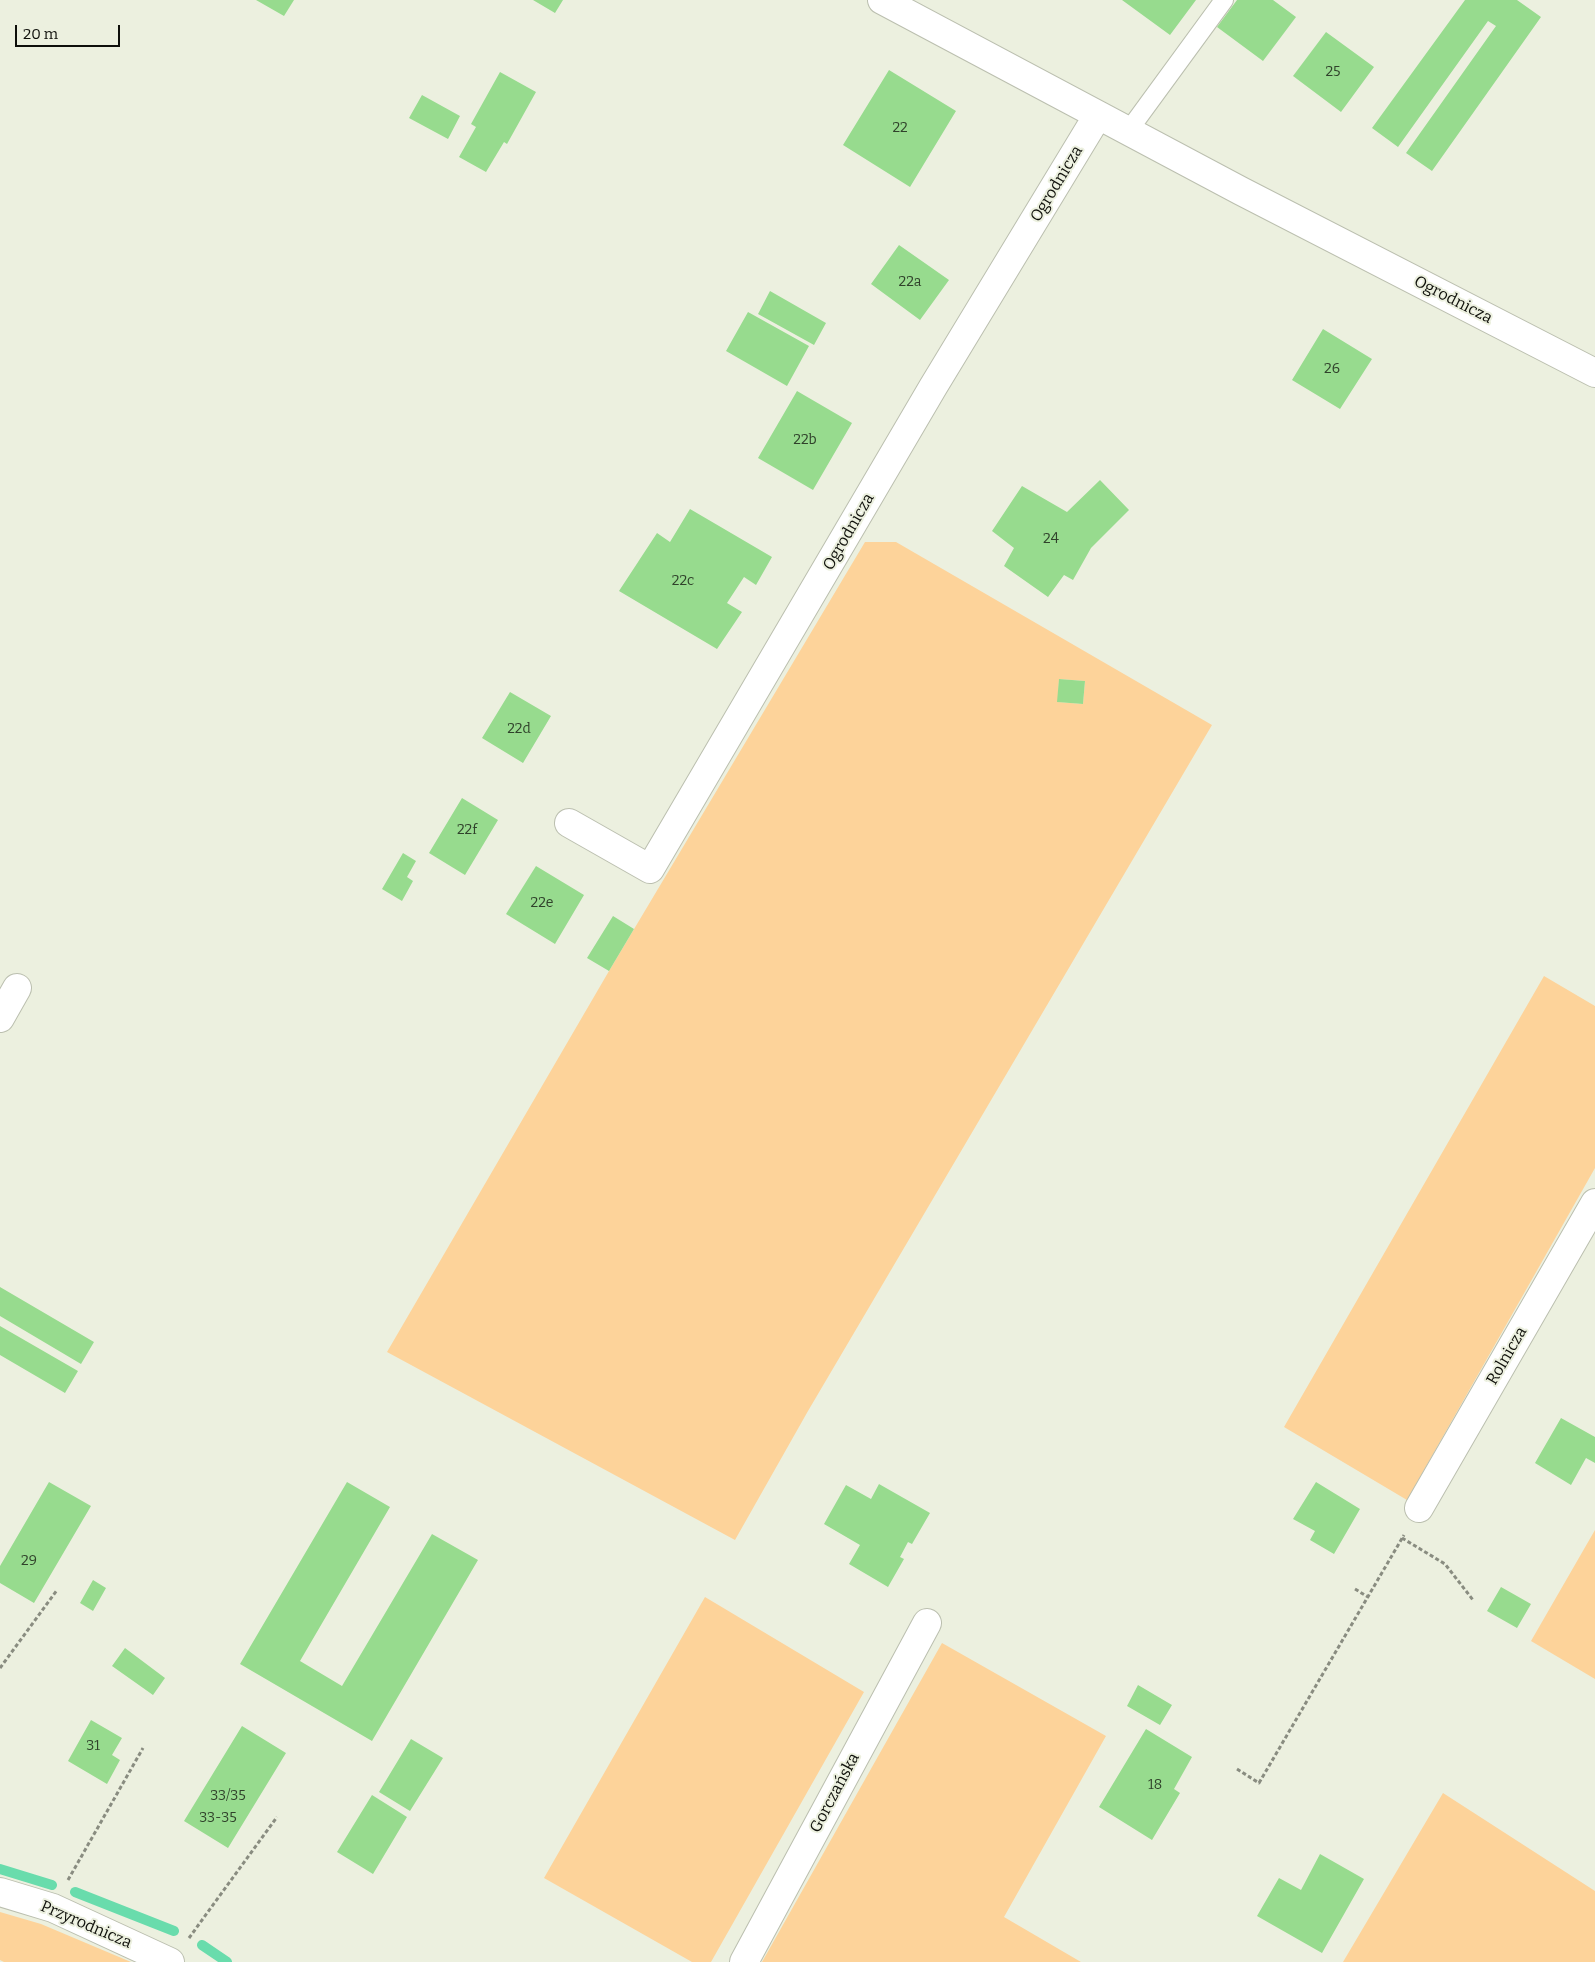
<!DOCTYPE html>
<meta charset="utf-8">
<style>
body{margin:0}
#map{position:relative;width:1595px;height:1962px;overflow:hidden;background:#ecf0df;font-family:Bitter,serif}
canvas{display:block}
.scale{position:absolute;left:15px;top:25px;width:105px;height:22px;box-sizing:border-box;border:2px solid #0e0f0a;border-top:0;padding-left:6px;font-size:15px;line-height:18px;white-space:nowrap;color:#0e0f0a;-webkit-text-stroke:4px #ecf0df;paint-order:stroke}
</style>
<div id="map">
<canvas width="1595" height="1962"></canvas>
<div class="scale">20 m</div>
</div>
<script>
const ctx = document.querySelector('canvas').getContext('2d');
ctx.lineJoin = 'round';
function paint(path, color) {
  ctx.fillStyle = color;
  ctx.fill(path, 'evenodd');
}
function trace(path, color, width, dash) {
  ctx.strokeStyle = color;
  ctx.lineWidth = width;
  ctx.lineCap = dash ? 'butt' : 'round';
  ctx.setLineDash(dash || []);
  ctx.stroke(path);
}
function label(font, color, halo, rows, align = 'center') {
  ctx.font = font + ' Bitter,serif';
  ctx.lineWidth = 4;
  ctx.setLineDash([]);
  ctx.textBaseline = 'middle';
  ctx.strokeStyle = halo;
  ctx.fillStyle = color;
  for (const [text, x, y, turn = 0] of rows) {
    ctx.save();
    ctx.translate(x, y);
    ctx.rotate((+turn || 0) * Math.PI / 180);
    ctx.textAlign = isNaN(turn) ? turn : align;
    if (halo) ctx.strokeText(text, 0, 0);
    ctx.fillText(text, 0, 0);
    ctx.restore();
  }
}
paint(new Path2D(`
 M865,542H896L1212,725L808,1411L735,1540L387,1352L609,971ZM1059,679L1085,681L1083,704L1058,702Z
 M1544,976L1595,1006V1168L1407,1500L1284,1427Z
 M1595,1530V1679L1531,1641Z
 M705,1597L864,1692L711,1962H692L544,1878Z
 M942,1643L1106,1736L1004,1917L1081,1962H762Z
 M1443,1793L1595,1891V1962H1343Z
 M0,1912L41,1924L131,1962H4L0,1960Z`), '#fdd39a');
trace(new Path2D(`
 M0,1869L52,1885
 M75,1892L174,1931
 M202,1945L227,1962`), '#69dcac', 10);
paint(new Path2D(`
 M256,0H294L284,16Z
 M533,0H563L555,13Z
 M1122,0H1196L1170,35Z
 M1237,0H1273L1296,17L1263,61L1217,27Z
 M1465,0H1517L1541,17L1432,171L1406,153L1496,26L1488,21L1398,147L1372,128Z
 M1326,32L1374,67L1341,112L1293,76Z
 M889,70L956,111L910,187L843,145Z
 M500,72L536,92L507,144L504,142L486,172L459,157L476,127L471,124Z
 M422,95L460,116L448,139L409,118Z
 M899,245L949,280L920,320L871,284Z
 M770,291L826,323L814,345L758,314Z
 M748,312L809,346L787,386L726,351Z
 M1323,329L1372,359L1340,409L1292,380Z
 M797,391L852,423L813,490L758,458Z
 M1100,480L1129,510L1091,548L1073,580L1064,575L1048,597L1004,566L1014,548L992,531L1022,486L1067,512Z
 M690,509L772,557L756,585L744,577L727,603L742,612L717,649L619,591L657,533L670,542Z
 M1059,679L1085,681L1083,704L1057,702Z
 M510,692L551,716L523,763L482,738Z
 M462,798L498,820L465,875L429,853Z
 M403,853L416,861L407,877L413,881L402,901L382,889Z
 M536,866L584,895L555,944L506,914Z
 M613,916L634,929L609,971L587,958Z
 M0,1287L94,1342L81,1364L0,1316Z
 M0,1326L78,1371L65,1393L0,1355Z
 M1561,1418L1595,1437V1463L1586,1458L1571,1485L1535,1463Z
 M49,1482L91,1506L34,1603L0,1583V1566Z
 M347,1482L390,1507L300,1661L342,1686L432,1534L478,1560L372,1741L240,1664Z
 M1316,1482L1360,1509L1334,1554L1310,1540L1315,1531L1293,1519Z
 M879,1484L930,1513L912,1544L908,1542L900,1557L904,1559L888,1587L849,1564L860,1545L824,1524L846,1485L871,1499Z
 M93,1580L106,1588L93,1611L80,1603Z
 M1501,1587L1531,1604L1517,1628L1487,1611Z
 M125,1648L165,1678L153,1695L112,1666Z
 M1138,1685L1172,1705L1160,1725L1127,1706Z
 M91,1720L122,1738L112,1755L120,1760L107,1784L68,1761Z
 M242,1726L286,1753L228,1848L184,1821Z
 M1146,1729L1192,1757L1174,1789L1180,1793L1152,1840L1099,1807Z
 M411,1739L443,1758L410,1811L379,1792Z
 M372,1795L407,1817L373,1874L337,1852Z
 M1320,1854L1364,1879L1322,1953L1257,1916L1279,1878L1301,1890Z`), '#97db8e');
const service = new Path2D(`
 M1129,130L1224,0`);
const minor = new Path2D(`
 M882,0L1241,191L1595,373
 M569,823L650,869L933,387L1098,115
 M0,1018L17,988
 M1419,1508L1595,1203
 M0,1892L53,1908L170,1962
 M744,1962L927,1623`);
trace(service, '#bbbfaf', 20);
trace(minor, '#bbbfaf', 30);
trace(new Path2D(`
 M1402,1538L1445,1564L1473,1600
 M1355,1589L1368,1597
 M0,1668L57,1590
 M1237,1769L1259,1783L1404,1535
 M68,1880L143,1748
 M189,1938L277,1817`), '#898c80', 3, [4, 2.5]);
trace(service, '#fff', 18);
trace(minor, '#fff', 28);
label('14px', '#30422b', null, [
 ["25",1333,72],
 ["22",900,128],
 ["22a",910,282],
 ["26",1332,369],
 ["22b",805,440],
 ["24",1051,539],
 ["22c",683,581],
 ["22d",519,729],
 ["22f",467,830],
 ["22e",542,903],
 ["29",29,1561],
 ["31",93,1746],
 ["18",1155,1785],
 ["33/35",228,1796],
 ["33-35",218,1818]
]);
label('16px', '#0e0f0a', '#ecf0df', [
 ["Ogrodnicza",1057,184,-59],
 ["Ogrodnicza",1453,300,27],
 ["Ogrodnicza",849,532,-60],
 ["Rolnicza",1507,1356,-60],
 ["Gorczańska",835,1793,-62],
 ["Przyrodnicza",86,1925,23]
]);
</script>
